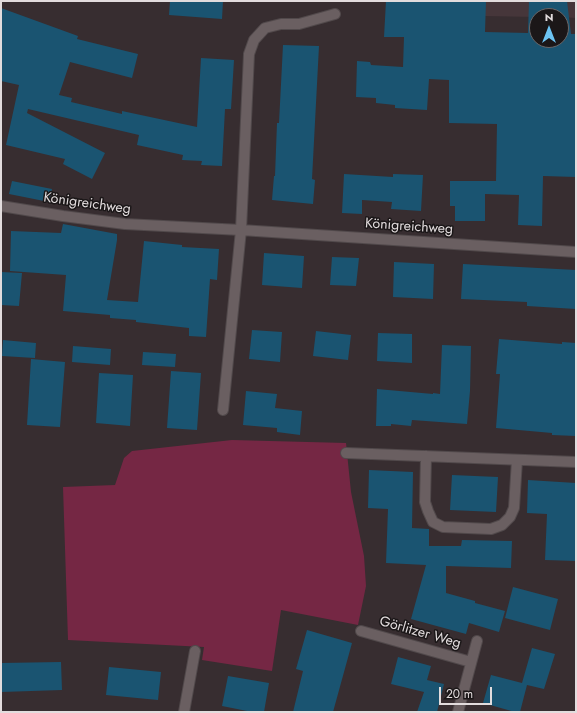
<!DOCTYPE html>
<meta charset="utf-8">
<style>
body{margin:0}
#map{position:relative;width:577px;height:713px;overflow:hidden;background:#372d30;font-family:Jost,sans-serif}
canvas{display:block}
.frame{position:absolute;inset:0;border:2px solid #e2dcdd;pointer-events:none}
.north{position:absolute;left:529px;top:8px;width:40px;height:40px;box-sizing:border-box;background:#1b1718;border:1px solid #6b6667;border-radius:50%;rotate:0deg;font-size:11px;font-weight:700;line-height:16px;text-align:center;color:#e2dcdd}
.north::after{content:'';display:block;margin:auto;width:14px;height:18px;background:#6cc3f2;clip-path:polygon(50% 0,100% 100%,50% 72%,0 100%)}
.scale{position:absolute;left:439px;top:687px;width:53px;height:18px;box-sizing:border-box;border:2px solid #e2dcdd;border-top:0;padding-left:5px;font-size:12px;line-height:14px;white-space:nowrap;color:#e2dcdd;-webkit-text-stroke:3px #1b1718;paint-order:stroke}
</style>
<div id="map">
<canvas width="577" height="713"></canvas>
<div class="frame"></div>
<div class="north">N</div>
<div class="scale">20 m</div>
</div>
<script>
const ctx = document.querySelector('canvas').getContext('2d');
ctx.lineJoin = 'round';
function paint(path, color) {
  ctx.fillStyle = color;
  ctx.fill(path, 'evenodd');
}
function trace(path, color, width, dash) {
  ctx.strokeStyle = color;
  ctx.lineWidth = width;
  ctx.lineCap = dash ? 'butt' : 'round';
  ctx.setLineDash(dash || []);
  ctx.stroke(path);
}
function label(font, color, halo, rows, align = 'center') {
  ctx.font = font + ' Jost,sans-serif';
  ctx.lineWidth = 3;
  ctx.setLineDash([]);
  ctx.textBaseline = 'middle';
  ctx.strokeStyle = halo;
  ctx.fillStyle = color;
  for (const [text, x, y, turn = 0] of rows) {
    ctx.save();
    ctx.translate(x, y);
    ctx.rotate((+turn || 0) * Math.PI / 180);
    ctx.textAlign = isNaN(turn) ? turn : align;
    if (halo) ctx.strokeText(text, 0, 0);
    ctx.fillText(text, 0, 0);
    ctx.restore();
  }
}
paint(new Path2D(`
 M431,1H576V18L561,17V16H537V17L431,15Z`), '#46363a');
paint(new Path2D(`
 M232,440L346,443L351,492L364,556L366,586L358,625L281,610L272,671L202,660L204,647L68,640L63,487L115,485L124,458L132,451Z`), '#752744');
paint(new Path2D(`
 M170,1H223L222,19L169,15Z
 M386,1H486L485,32L528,33L529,1H567L571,34H576V177L543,176L542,226L518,225L519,195L485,194V221H455V206H450V181H496L497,124L449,123V80L429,79L427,110L395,108V105L376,103V98L356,97L357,61L370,62L371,65L403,67L404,37H384ZM537,16H561V40H537Z
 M1,8L78,36L77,39L138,54L132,78L70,62L59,95L72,98L71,102L122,114V111L197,127L201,58L234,60L231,109H225L222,166L201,165L202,161L182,160L183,155L137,145L139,135L28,109L27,113L105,153L92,179L63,164L65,159L6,145L19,85L1,81Z
 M283,45L319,46L312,179L315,180L313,204L272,200L274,176H275L277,123H279Z
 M344,174L393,177V174L423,175L421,211L391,209L392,202L362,200V214L342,213Z
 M12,181L52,189L49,202L9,194Z
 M63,224L117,234V240L107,300L138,302L144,241L182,245V247L219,249L217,280L210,279L206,337L189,336V328L136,322V320L110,318V315L63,311L66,275L10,271L11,231L61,233Z
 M264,253L304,256L302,288L262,285Z
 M332,257L359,258L356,286L330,285Z
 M394,262L434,264L433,299L393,297Z
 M463,264L576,270V309L527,306V302L461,299Z
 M1,272L22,273L19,306L1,305Z
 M252,330L282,332L280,362L249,359Z
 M316,331L351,335L348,360L313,356Z
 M378,333L412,334V363L377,361Z
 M499,339L562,344V342L576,343V436L552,435V433L496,428L500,374H496Z
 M3,340L36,343L35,358L2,356Z
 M442,345L471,346L470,391L467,424L412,420L411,426L391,424V426H376L377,389L433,394V393L440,394Z
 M73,346L111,349L110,365L72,362Z
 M143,352L176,354L175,367L142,365Z
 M31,359L65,362L60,427L27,425Z
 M171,371L201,373L197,430L167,428Z
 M99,373L133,375L130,426L96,423Z
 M246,391L277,394L275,408L302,411L300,435L277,432V428L243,425Z
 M369,470L413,472L412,528L429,529V546H461L462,540L512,541L511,568L446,566V593L475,601V603L505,611L499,632L469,623L466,634L411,619L426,565L386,563L388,509L368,508Z
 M452,475L498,477L496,512L450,510Z
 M528,480L576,483V561L545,560L547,514L527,513Z
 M513,587L558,599L550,630L505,618Z
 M307,630L352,643L333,712H293L303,671L296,669Z
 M532,648L555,654L544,689L527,685L520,712H515L483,703L491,675L522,683Z
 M398,657L431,666L427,680L444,684L437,712H417L424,692L391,684Z
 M61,662L62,690L1,692V663Z
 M109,667L161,672L158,700L106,695Z
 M228,676L269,683L264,712H252L222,706Z`), '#1a5471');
const street = new Path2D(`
 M1,206L63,216L125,224L241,230L576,252
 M223,410L241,230L249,54L254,40L265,28L281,24H299L335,14
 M346,453L576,462
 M426,456L425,502L428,511L433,522L443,527L491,529L502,525L510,517L514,508L517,460
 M361,631L471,662
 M184,712L195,651
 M458,712L477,641`);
trace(street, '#51494b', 12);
trace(street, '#6a5f61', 10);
label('14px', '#e2dcdd', '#1b1718', [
 ["Königreichweg",87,204,8],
 ["Königreichweg",409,227,4],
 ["Görlitzer Weg",420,633,16]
]);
</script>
